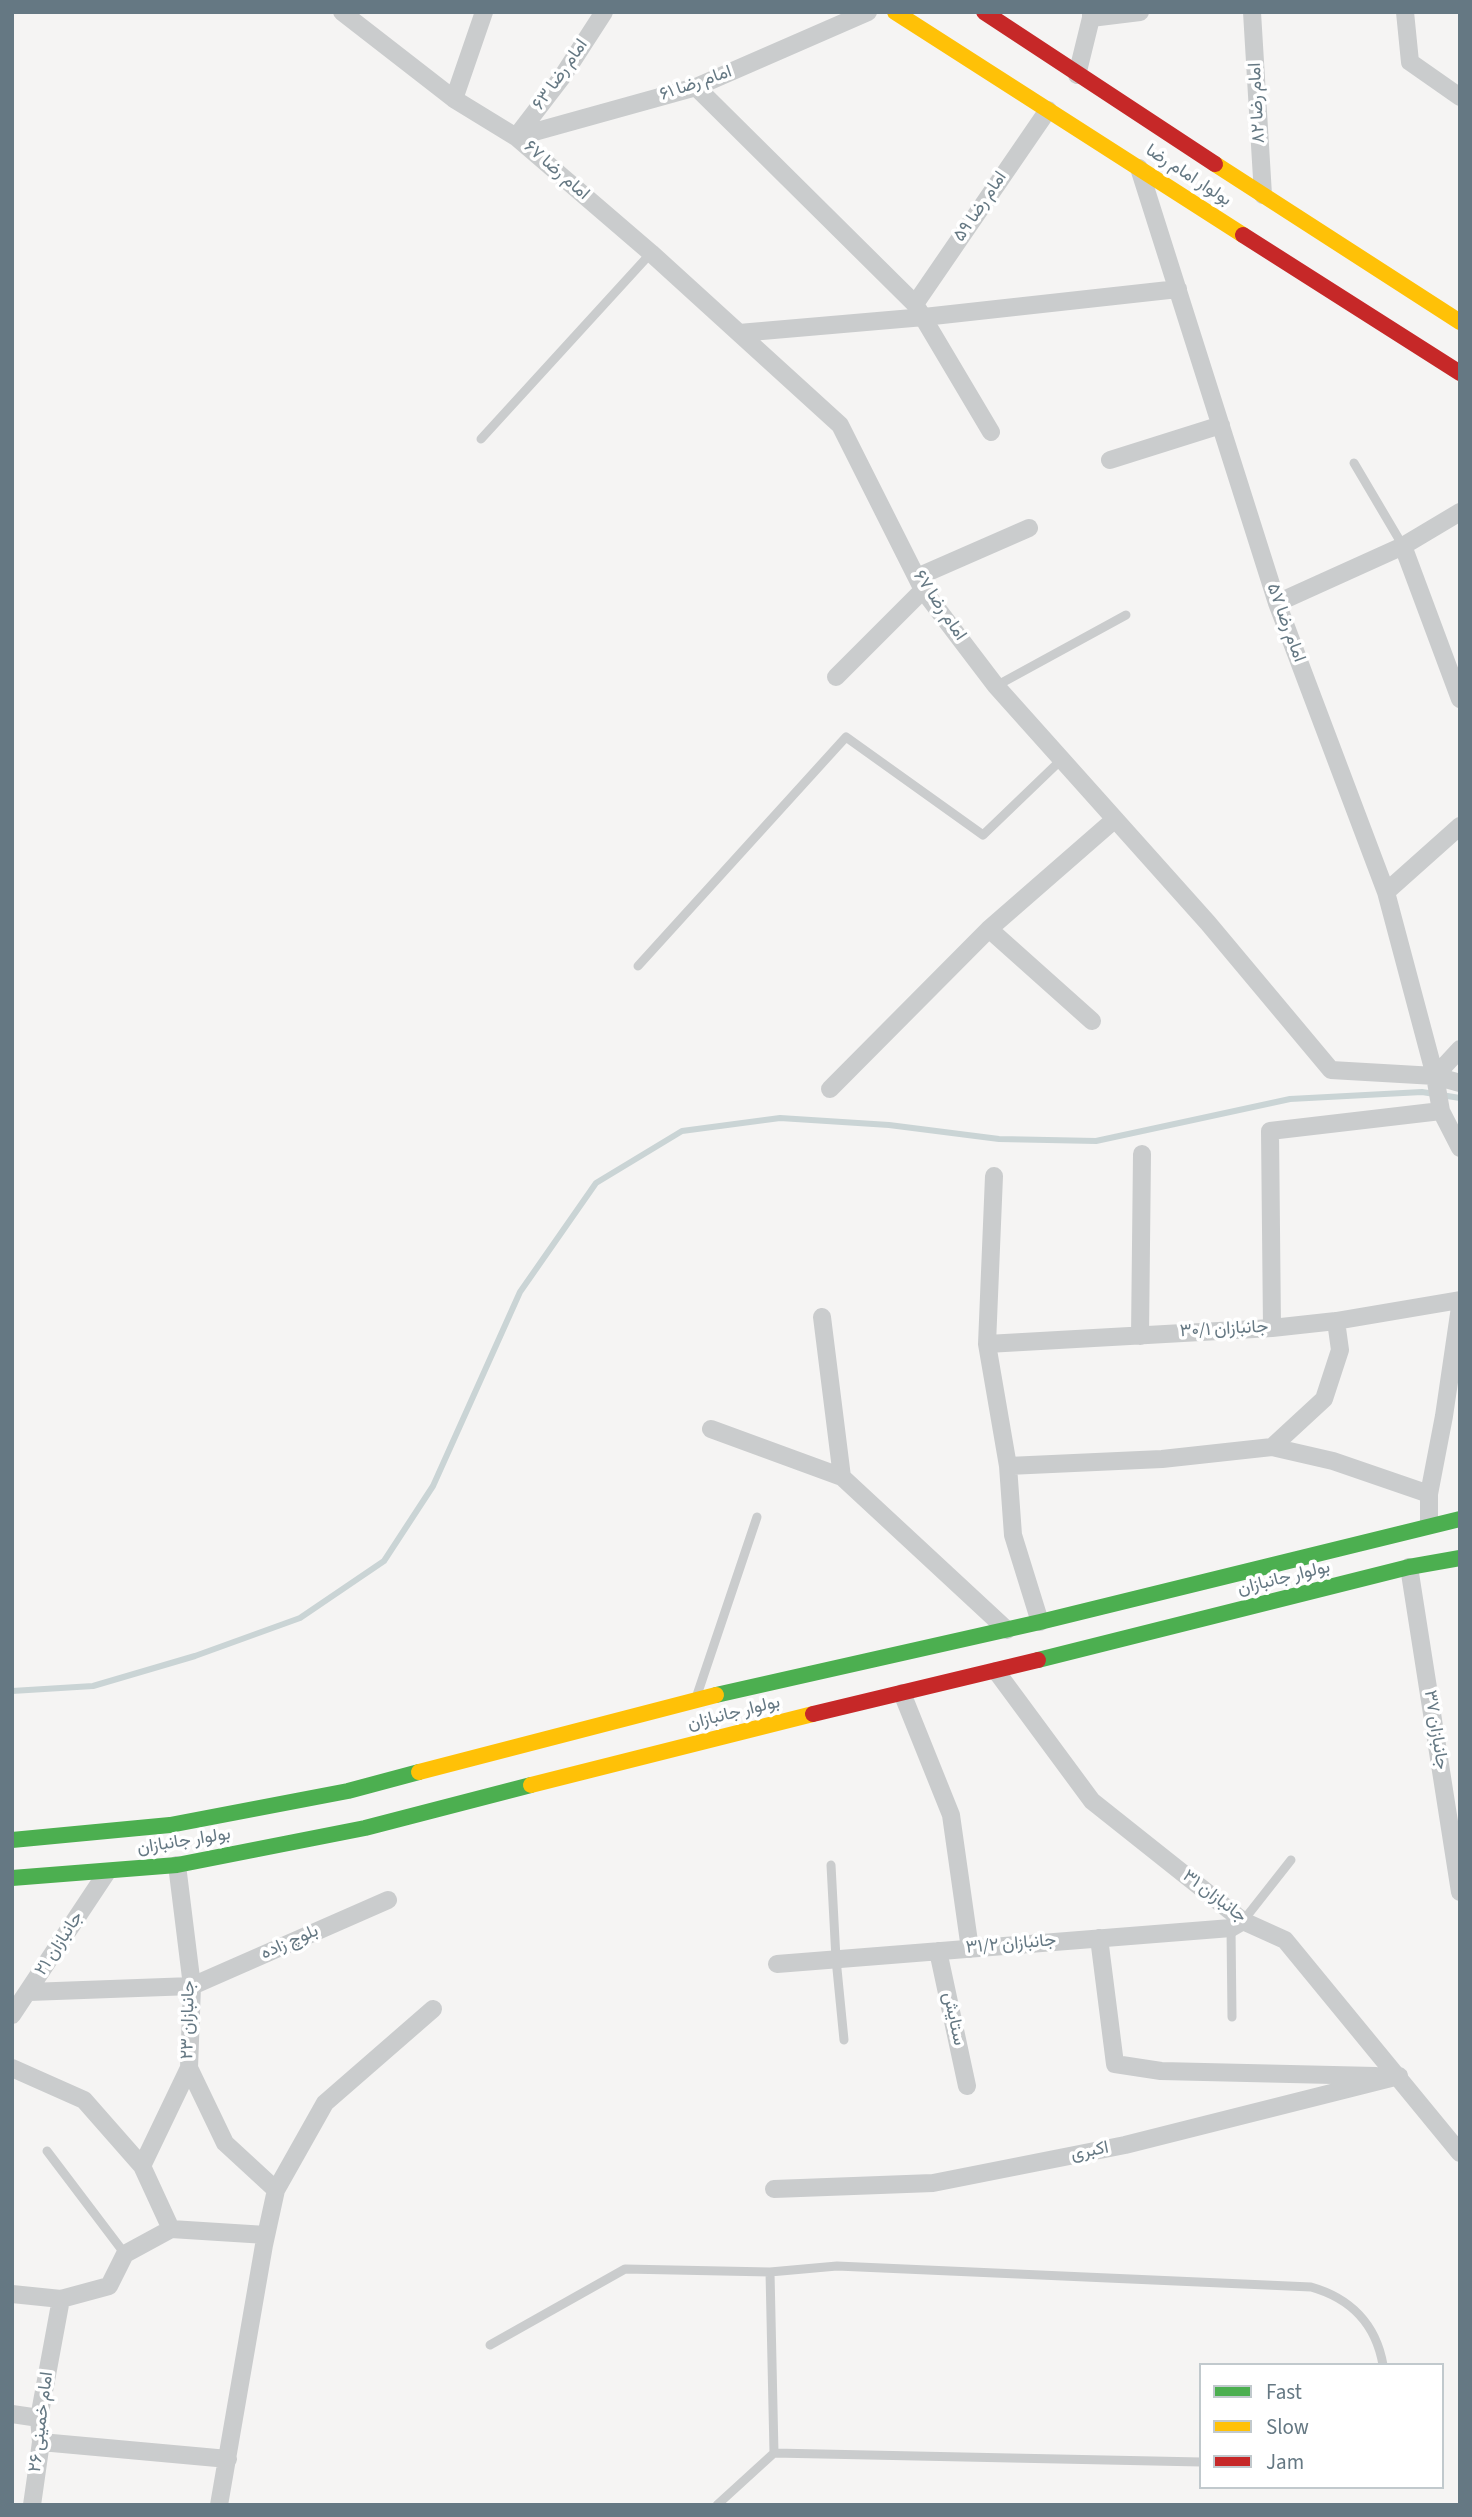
<!DOCTYPE html>
<meta charset="utf-8">
<style>
body{margin:0}
#map{position:relative;width:1472px;height:2517px;overflow:hidden;background:#f5f4f3;font-family:"Source Sans 3",sans-serif}
canvas{display:block}
.frame{position:absolute;inset:0;border:14px solid #657883;pointer-events:none}
.legend{position:absolute;left:1199px;top:2363px;width:245px;height:126px;box-sizing:border-box;background:#fff;border:2px solid #c1c9cd;margin:0;padding:9px 12px;list-style:none;font-size:21px;color:#657883}
.legend li{display:flex;align-items:center;gap:14px;height:35px}
.legend b{width:35px;border:2px solid #c1c9cd}
</style>
<div id="map">
<canvas width="1472" height="2517"></canvas>
<div class="frame"></div>
<ul class="legend">
<li><b style="height:9px;background:#4caf50"></b>Fast</li>
<li><b style="height:9px;background:#ffc107"></b>Slow</li>
<li><b style="height:9px;background:#c62828"></b>Jam</li>
</ul>
</div>
<script>
const ctx = document.querySelector('canvas').getContext('2d');
ctx.lineJoin = 'round';
function trace(path, color, width, dash) {
  ctx.strokeStyle = color;
  ctx.lineWidth = width;
  ctx.lineCap = dash ? 'butt' : 'round';
  ctx.setLineDash(dash || []);
  ctx.stroke(path);
}
function label(font, color, halo, rows, align = 'center') {
  ctx.font = font + ' "Source Sans 3",Vazirmatn,sans-serif';
  ctx.lineWidth = 7;
  ctx.setLineDash([]);
  ctx.textBaseline = 'middle';
  ctx.strokeStyle = halo;
  ctx.fillStyle = color;
  for (const [text, x, y, turn = 0] of rows) {
    ctx.save();
    ctx.translate(x, y);
    ctx.rotate((+turn || 0) * Math.PI / 180);
    ctx.textAlign = isNaN(turn) ? turn : align;
    if (halo) ctx.strokeText(text, 0, 0);
    ctx.fillText(text, 0, 0);
    ctx.restore();
  }
}
trace(new Path2D(`
 M12,1691L93,1686L195,1656L300,1618L384,1561L433,1486L520,1292L596,1183L682,1131L780,1118L889,1125L999,1139L1096,1141L1290,1099L1422,1092L1460,1098`), '#cad4d5', 6);
trace(new Path2D(`
 M481,439L651,253
 M1354,463L1403,546
 M996,686L1126,615
 M638,966L846,737L983,835L1061,760
 M697,1695L757,1517
 M831,1865L836,1959L844,2040
 M1243,1921L1291,1860
 M1231,1928L1232,2017
 M47,2151L125,2254
 M490,2345L625,2269L770,2272L837,2266L1311,2287C1350,2298 1376,2324 1383,2365
 M774,2453L1201,2462
 M717,2505L774,2453L770,2272`), '#cacccd', 9);
trace(new Path2D(`
 M342,12L454,99L516,137L651,253L840,425L923,590L996,686L1208,923L1331,1070L1435,1076L1460,1083
 M1252,12L1263,195
 M1405,12L1410,62L1460,97
 M1091,18L1140,12
 M1077,75L1091,18V12
 M696,87L915,304L991,432
 M454,99L484,12
 M516,137L696,87L868,12
 M516,137L562,77L604,12
 M1139,168L1277,603L1386,892L1435,1076L1441,1111L1460,1148
 M915,304L1048,110
 M739,333L924,317L1178,289
 M1110,460L1221,425
 M1403,546L1460,699
 M917,577L1029,528
 M1277,603L1403,546L1460,512
 M836,677L923,590
 M1386,892L1460,826
 M989,929L1092,1021
 M1435,1076L1460,1049
 M830,1089L989,929L1114,820
 M994,1176L987,1344L1008,1466L1013,1535L1040,1622
 M822,1317L842,1477
 M1272,1328L1270,1131L1441,1111
 M1140,1336L1142,1154
 M987,1344L1272,1328L1336,1321L1460,1300
 M711,1429L842,1477L1007,1630
 M1272,1447L1324,1399L1340,1350L1336,1321
 M1008,1466L1162,1459L1272,1447L1333,1461L1429,1494
 M1429,1525V1494L1444,1416L1460,1307
 M1409,1567L1460,1892
 M996,1671L1092,1801L1243,1921L1285,1940L1460,2153
 M902,1693L951,1815L970,1949
 M1099,1938L1115,2064L1161,2071L1376,2076
 M938,1951L967,2086
 M777,1964L1231,1928L1243,1921
 M29,1992L192,1986L388,1900
 M12,2015L107,1872
 M12,2068L84,2100L142,2166L171,2229
 M189,2068L225,2143L276,2190
 M142,2166L189,2068L192,1986L177,1865
 M774,2189L933,2183L1125,2145L1399,2076
 M171,2229L266,2235
 M12,2294L61,2299L109,2286L125,2254L171,2229
 M12,2414L39,2418
 M41,2442L228,2459
 M32,2505L41,2442L39,2418L61,2299
 M219,2505L264,2245L276,2190L325,2103L433,2009`), '#cacccd', 18);
trace(new Path2D(`
 M1038,1660L1409,1567L1460,1558
 M716,1695L1040,1622L1460,1519
 M12,1840L170,1825L348,1791L419,1772
 M12,1878L177,1865L365,1828L531,1785`), '#4caf50', 16);
trace(new Path2D(`
 M895,12L1243,235
 M1215,164L1460,322
 M419,1772L716,1695
 M531,1785L813,1714`), '#ffc107', 16);
trace(new Path2D(`
 M984,12L1215,164
 M1243,235L1460,373
 M813,1714L1038,1660`), '#c62828', 16);
label('18px', '#657883', '#fff', [
 ["امام رضا ۶۳",561,75,-55],
 ["امام رضا ۶۱",696,84,-19],
 ["امام رضا ۸۲",1258,103,-93],
 ["امام رضا ۶۷",556,171,41],
 ["بولوار امام رضا",1188,176,33],
 ["امام رضا ۵۹",981,207,-56],
 ["امام رضا ۶۷",939,606,56],
 ["امام رضا ۵۷",1285,623,70],
 ["جانبازان ۳۰/۱",1224,1330,-3],
 ["بولوار جانبازان",1284,1579,-14],
 ["بولوار جانبازان",734,1714,-14],
 ["جانبازان ۳۷",1435,1730,81],
 ["بولوار جانبازان",184,1842,-9],
 ["جانبازان ۳۱",1214,1897,37],
 ["بلوچ زاده",290,1943,-24],
 ["جانبازان ۲۱",60,1944,-57],
 ["جانبازان ۳۱/۲",1011,1945,-5],
 ["ستایش",953,2019,78],
 ["جانبازان ۲۳",189,2020,-89],
 ["اکبری",1090,2152,-11],
 ["امام خمینی ۲۶",42,2422,-83]
]);
</script>
